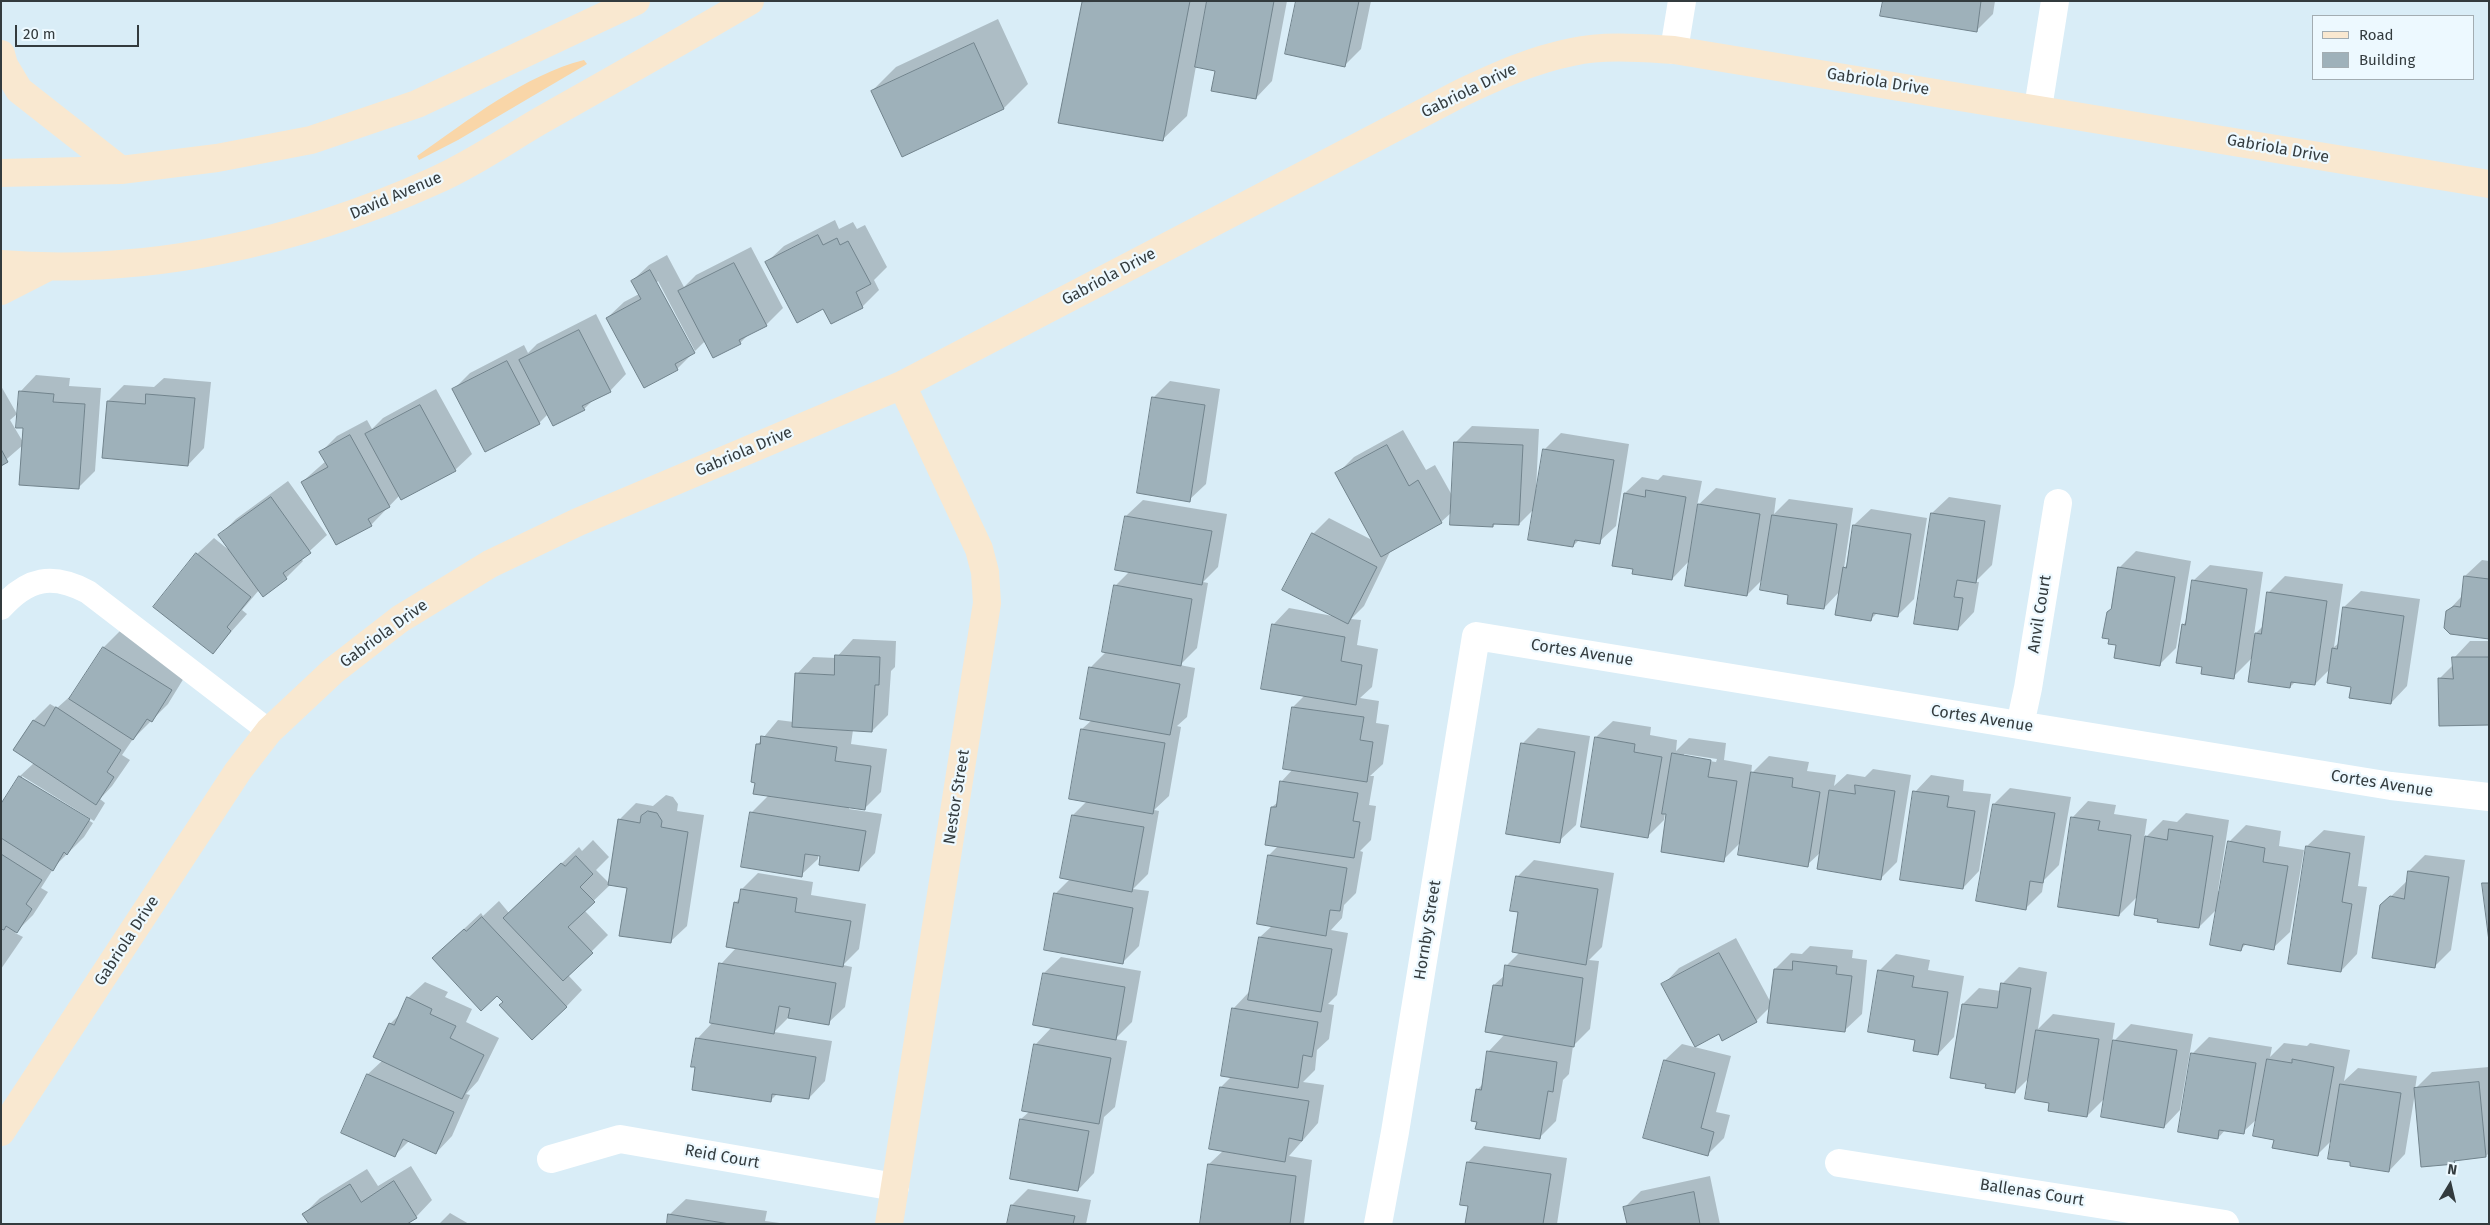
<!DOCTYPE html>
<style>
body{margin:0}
#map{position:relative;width:2490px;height:1225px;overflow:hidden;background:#d9edf7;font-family:"Fira Sans",sans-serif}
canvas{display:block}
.frame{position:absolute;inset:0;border:2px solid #333b3e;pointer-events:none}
.legend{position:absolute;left:2312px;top:15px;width:162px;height:65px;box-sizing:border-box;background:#edf9ff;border:1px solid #a3adb2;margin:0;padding:6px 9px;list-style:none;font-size:15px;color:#333b3e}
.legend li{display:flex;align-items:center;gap:10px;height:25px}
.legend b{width:25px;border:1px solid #a3adb2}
.north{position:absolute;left:2425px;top:1160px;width:50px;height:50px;-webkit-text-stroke:4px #edf9ff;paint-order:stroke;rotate:9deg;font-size:14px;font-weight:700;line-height:20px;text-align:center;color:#333b3e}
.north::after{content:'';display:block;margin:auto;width:18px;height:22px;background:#333b3e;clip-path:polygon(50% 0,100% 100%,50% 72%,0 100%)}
.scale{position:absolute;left:15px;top:25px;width:124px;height:22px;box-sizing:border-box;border:2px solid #333b3e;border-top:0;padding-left:6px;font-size:15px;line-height:18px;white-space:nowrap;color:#333b3e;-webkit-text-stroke:4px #edf9ff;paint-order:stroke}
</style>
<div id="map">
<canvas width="2490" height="1225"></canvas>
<div class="frame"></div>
<ul class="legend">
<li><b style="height:6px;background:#f9e8d0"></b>Road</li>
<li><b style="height:14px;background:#9eb1ba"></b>Building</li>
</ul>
<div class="north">N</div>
<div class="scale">20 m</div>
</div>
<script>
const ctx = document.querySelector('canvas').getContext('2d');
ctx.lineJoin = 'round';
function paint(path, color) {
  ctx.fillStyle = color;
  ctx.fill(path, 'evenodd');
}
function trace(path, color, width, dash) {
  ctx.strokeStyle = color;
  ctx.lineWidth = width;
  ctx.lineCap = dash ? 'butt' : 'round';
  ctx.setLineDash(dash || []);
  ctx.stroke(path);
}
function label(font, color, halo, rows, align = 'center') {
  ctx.font = font + ' "Fira Sans",sans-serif';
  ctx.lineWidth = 4.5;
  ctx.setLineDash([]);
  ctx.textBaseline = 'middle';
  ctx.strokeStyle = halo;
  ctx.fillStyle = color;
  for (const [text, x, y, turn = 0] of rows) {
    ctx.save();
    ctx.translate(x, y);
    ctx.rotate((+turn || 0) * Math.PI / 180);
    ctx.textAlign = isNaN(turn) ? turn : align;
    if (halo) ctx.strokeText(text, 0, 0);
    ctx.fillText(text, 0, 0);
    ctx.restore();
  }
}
paint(new Path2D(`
 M584,60L587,64L458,140L419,160L417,156C466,122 526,74 584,60Z`), '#f9d6a8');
paint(new Path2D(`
 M1084,1H1287L1272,81L1256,98L1216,70L1196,66L1187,116L1162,140L1083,3Z
 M1298,1H1371L1361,49L1345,65Z
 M1884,1H1995L1993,14L1976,31Z
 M998,19L1028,84L1004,108L902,155L872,91L896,67Z
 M835,220L839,229L853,222L857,229L865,225L887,267L874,280L879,290L862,307L832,322L824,307L767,262L784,246Z
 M751,247L783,308L766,325L751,332L740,343L705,341L695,351L658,281L656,283L693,353L677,369L607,318L624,302L639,294L632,281L649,265L667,255L684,287L696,275Z
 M596,314L626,374L610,391L594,399L584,409L548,414L539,423L454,389L470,373L524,345L528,353L537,344Z
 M36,375L70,378L69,386L101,388L95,471L79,487L23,445L1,464V386L17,414L10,420L23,442L24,427L20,392Z
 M164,378L211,382L204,448L188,465L108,401L124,385L154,387Z
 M1170,381L1220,389L1206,484L1189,500L1153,398Z
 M436,389L472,454L455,470L400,495L372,524L336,544L302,482L326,461L321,452L337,436L367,420L372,429L383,418Z
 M1472,426L1539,429L1536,489H1538L1544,450L1561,433L1629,444L1616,526L1599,542L1580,539L1573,546L1535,508L1519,524L1496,523L1493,526L1452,512L1441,522L1391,550L1364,606L1351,619L1361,620L1357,645L1378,649L1372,687L1360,698L1379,701L1376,723L1389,725L1383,764L1370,776H1374L1369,805L1376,806L1371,840L1360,851L1363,852L1356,893L1344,905L1342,918L1331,930L1348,933L1337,995L1328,1004L1334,1005L1329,1039L1317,1050L1315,1070L1303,1082L1324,1085L1318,1123L1289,1156L1312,1160L1304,1223L1201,1224L1209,1164L1224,1150L1221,1087L1232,1076L1233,1009L1249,992L1260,937L1272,926L1269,855L1279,845L1272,807L1278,802L1281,782L1293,769L1284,768L1293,707L1305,695L1273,625L1289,608L1333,616L1313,534L1329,518L1374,541L1337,474L1354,457L1403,430L1426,470L1435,465L1453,497L1455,443Z
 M1663,475L1702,481L1697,506L1716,488L1776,498L1774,514L1789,499L1853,508L1844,568L1848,564L1854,525L1871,509L1927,518L1914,599L1898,615L1878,612L1871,619L1840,591L1824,608L1789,594L1763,579L1747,595L1690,560L1672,579L1613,565L1625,493L1642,477L1658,480Z
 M288,481L327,535L301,559L303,561L286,578L263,595L259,590L242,610L247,614L213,652L155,607L197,554L214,538L229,550L220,535L236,519Z
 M1949,497L2001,505L1992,565L1975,582H1979L1974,612L1958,629L1932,513Z
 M1143,500L1227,514L1218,567L1203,582L1208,583L1197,648L1180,665L1195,668L1187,717L1177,726L1181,727L1169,796L1154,810L1159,811L1148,874L1133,889L1149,891L1139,946L1122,963L1055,894L1070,879L1073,815L1087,801L1082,729L1092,720L1090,668L1106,652L1115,586L1130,571L1126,516Z
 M2136,551L2191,561L2176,648L2160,664L2117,644L2113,608L2119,568Z
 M2482,560L2489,561V638L2447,612L2462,596L2465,576Z
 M2210,565L2263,572L2254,635L2263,626L2268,593L2285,576L2343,584L2334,647L2339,643L2344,607L2361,591L2420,599L2407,686L2391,703L2352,686L2330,669L2315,684L2295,682L2290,687L2252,658L2233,677L2203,666L2183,625L2187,620L2193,581Z
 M120,631L187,673L168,704L133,739L122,755L130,760L112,786L100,799L105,803L94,821L22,776V779L93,823L84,837L55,866L41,888L48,892L33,915L15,933L23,937L1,969V806L20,776L34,763L15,750L34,720L50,704L57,708L75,692L104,647Z
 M853,639L896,641L895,667L891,671L888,715L872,731L853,730L851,744L887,749L881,792L864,809L849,807V809L882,814L875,853L859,870L818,854V859L801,875L751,813L769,795L758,744L778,720L794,722L797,674L813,657L836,658Z
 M2470,641H2489V724L2439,679L2454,664V658Z
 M1613,721L1651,727L1650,735L1677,740L1676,751L1689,738L1726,743L1724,760L1752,765L1751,774L1769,756L1809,762L1807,771L1836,775L1834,786L1847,774L1865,777L1873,769L1911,775L1897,862L1881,878L1821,852L1807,865L1741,842L1723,860L1665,813L1664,820L1647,837L1582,826L1596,737ZM1684,754L1717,759L1716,762L1684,757Z
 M1538,728L1590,736L1576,825L1559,841L1522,744Z
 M1931,775L1964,780L1963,791L1991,794L1979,871L1963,888L1915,792Z
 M2010,788L2071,797L2059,865L2044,880L2042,892L2026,908L1994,804Z
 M666,795L673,797L678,804L677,811L704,815L687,926L670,942L628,887L611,884L584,910L608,935L568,975L582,990L566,1007L504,1002L450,942L481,913L483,916L499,901L509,913L579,847L582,851L593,840L609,857L596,870L610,884L619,820L636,803L653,806Z
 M2088,801L2116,805L2114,814L2147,819L2144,839L2163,820L2177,822L2186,813L2229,820L2218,891L2221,892L2229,842L2246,825L2281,831L2279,846L2304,850L2290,932L2273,948L2247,943L2241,949L2218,908L2199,927L2159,918L2138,896L2119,915L2072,818Z
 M2324,830L2365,836L2358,886L2367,887L2357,954L2341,971L2307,846Z
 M2425,855L2465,860L2451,950L2434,967L2382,905L2407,881L2409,871Z
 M1534,860L1614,873L1602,947L1589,960L1599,961L1590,1029L1573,1046L1569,1074L1563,1080L1556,1121L1540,1137L1477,1090L1483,1084L1489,1051L1505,1034L1494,985L1505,975L1506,966L1520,952L1517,877Z
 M758,873L813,882L811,895L866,904L859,949L843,965L852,967L845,1007L828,1023L789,1017L774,1032L832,1041L825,1081L809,1098L778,1093L770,1101L697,1066V1039L713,1022L721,964L736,948L735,903L741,897L742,889Z
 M1736,938L1771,1003L1775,969L1791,953L1802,954L1810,946L1853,950L1852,958L1867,960L1862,1014L1845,1030L1770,1007L1756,1021L1719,1032L1663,985L1679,968Z
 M1896,954L1930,960L1928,970L1964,976L1954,1037L1938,1054L1916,1039L1879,971Z
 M1061,957L1141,971L1132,1022L1115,1039L1127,1041L1115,1107L1104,1117L1094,1173L1078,1190L1021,1119L1030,1111L1035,1045L1052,1027L1035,1024L1044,973Z
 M2019,967L2047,972L2038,1029L2053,1014L2115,1023L2112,1043L2131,1024L2193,1034L2180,1110L2164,1127L2105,1098L2087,1116L2051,1102L2030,1077L2015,1092L1988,1083L1963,1004L1979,988L2001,991L2002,984Z
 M425,982L448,992L445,997L472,1009L466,1022L499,1038L478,1081L466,1094L470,1095L452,1136L436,1153L409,1141L395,1155L368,1074L383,1060L390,1024L401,1013L408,998Z
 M2209,1037L2272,1047L2270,1057L2284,1043L2307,1046L2310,1043L2350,1050L2344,1081L2358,1068L2417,1076L2415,1089L2432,1072L2489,1067V1153L2486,1156L2458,1159L2454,1163L2415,1093L2405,1154L2389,1171L2352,1161L2332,1140L2318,1154L2275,1139L2258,1118L2243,1132L2226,1129L2218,1138L2192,1054Z
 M1682,1044L1731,1056L1716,1112L1730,1115L1724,1138L1708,1154L1665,1060Z
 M1484,1146L1567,1158L1557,1224H1466L1469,1205L1468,1162Z
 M411,1166L432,1200L416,1217L304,1214L320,1198L367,1169L378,1186Z
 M1710,1176L1720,1224H1628L1625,1207L1641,1191Z
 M1028,1189L1091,1200L1086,1224H1009L1012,1205Z
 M686,1199L767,1211L765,1221L787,1224H668L669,1215Z
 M450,1213L469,1224H439Z`), '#0003');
const building = new Path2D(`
 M1190,1L1163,141L1058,123L1082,2Z
 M1207,1H1274L1256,99L1211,91L1215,71L1195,67Z
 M1296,1H1359L1345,67L1285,54Z
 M1883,1H1981L1977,32L1880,16Z
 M974,43L1004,109L902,157L871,91Z
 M818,235L823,245L837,238L840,245L848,241L871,284L856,292L863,308L831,324L823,309L797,323L765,262Z
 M734,263L767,326L739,340L741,344L713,358L678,291Z
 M650,270L695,353L675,364L678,370L644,388L606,318L641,299L631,281Z
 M579,330L611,392L582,406L585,410L553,426L519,360Z
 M507,361L540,424L485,452L452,389Z
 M19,391L54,394L53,402L85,404L79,489L19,485L23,428H16Z
 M146,394L195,398L188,466L102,458L107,401L145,404Z
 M1152,397L1205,405L1190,502L1137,493Z
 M420,405L456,471L401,500L365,434Z
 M350,435L390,507L368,519L372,526L336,545L301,482L328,467L319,452Z
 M1454,442L1523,445L1519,525L1493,524V527L1450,525Z
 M1387,445L1409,486L1418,480L1442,523L1381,557L1335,473Z
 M1,449L8,462L1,466Z
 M1543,449L1614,460L1600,544L1575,540L1573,547L1528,540Z
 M1646,490L1686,497L1672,580L1632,574L1633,569L1612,566L1624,493L1645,497Z
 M271,497L311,553L283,573L287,579L263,597L218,535Z
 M1698,504L1760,514L1747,596L1685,586Z
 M1931,513L1985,521L1976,583L1957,580L1954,597L1963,598L1958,630L1914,624Z
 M1772,515L1837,524L1824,609L1787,604L1788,595L1760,590Z
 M1125,516L1212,531L1202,585L1115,570Z
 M1853,525L1911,534L1898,617L1873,613L1871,621L1835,615L1843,567L1846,568Z
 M1312,533L1377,567L1348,624L1282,590Z
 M196,553L251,597L227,627L231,631L213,654L153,607Z
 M2118,567L2175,577L2160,666L2114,658L2116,645L2108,644L2109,639L2102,638L2107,612L2111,609Z
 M2464,576L2489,579V639L2450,634L2444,628L2446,611L2454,606L2460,607Z
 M2192,580L2247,589L2234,679L2201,674L2202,667L2176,663L2182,624L2185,625Z
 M1114,585L1192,599L1181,666L1102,652Z
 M2267,592L2327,601L2315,685L2291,682L2290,688L2248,682L2255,633L2261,634Z
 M2343,607L2404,616L2391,704L2349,698L2351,687L2327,683L2332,648L2337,649Z
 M1272,624L1345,637L1341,661L1362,665L1356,705L1261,689Z
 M103,647L172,690L152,722L147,719L133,740L69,699Z
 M835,655L880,657L879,685H875L872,732L792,727L795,673L834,675Z
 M2452,657H2489V725L2439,726L2438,678L2453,679Z
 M1089,667L1180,684L1170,735L1080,719Z
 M56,707L121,750L107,772L114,777L96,805L13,750L33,720L44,726Z
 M1292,707L1364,717L1360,740L1373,742L1367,782L1283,769Z
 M1081,729L1165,743L1153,814L1069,799Z
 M761,736L837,747L835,761L871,766L865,810L753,794L755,783L751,782L756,744H760Z
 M1595,737L1635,744L1634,752L1662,757L1648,838L1581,827Z
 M1521,743L1575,752L1560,843L1506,834Z
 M1672,753L1711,760L1708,777L1737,781L1724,862L1661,852L1666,814H1662Z
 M1751,772L1793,778L1792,787L1820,792L1808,867L1738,855Z
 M19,776L90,819L67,855L64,852L53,871L1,838V804Z
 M1280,781L1358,793L1353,821L1360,822L1354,858L1265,845L1271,807H1276Z
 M1855,785L1895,791L1881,880L1817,869L1829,790L1855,794Z
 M1913,791L1949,796L1947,807L1975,811L1963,889L1900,880Z
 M1993,804L2055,813L2043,883L2030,881L2026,910L1976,901Z
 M648,811L657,813L662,821L661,827L688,832L671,943L619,936L627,888L608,885L618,819L640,823L641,816Z
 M750,812L866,831L859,871L819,865L820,856L805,854L802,877L741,867Z
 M1072,815L1144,827L1132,892L1060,878Z
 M2071,817L2100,821L2098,830L2131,835L2119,916L2058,907Z
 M2169,829L2213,836L2199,928L2157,922L2158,919L2134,915L2145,836L2167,840Z
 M2228,841L2265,848L2263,862L2288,866L2274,950L2243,944L2241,951L2210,945Z
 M2306,846L2350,853L2342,902L2352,904L2341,972L2288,964Z
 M1,854L42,880L26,904L32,909L17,933L6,926L4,930L1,929Z
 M1268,855L1347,868L1340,911L1330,910L1326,936L1257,924Z
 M576,856L593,874L580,887L595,902L568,927L593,953L563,981L503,918L561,863L565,866Z
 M2408,871L2449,877L2435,968L2372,958L2380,905L2390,896L2404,899Z
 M1516,876L1598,889L1586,965L1512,952L1518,912L1510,911Z
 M2482,883H2489V941Z
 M741,889L797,898L795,912L851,921L843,967L726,947L734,902L738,903Z
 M1054,893L1133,908L1123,964L1044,950Z
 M482,917L567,1007L532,1040L499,1005L503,1002L497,996L481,1011L432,958L464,929L466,931Z
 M1259,937L1332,949L1321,1012L1248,1000Z
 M1719,953L1757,1022L1722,1041L1719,1034L1695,1047L1661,984Z
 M1793,961L1837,966L1836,974L1852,976L1845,1032L1767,1023L1774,969L1792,970Z
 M719,963L836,983L829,1025L788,1018L790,1008L779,1006L774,1034L710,1023Z
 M1505,965L1583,978L1574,1047L1485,1032L1493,985L1502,986Z
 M1878,970L1914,976L1912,987L1948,992L1938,1055L1913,1051L1915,1040L1868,1032Z
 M1043,973L1125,987L1116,1040L1033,1025Z
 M2001,983L2031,988L2015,1093L1985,1088L1986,1084L1950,1078L1962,1004L1997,1008Z
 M407,997L432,1009L430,1014L456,1026L450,1038L484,1055L462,1099L373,1057L389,1023L394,1025Z
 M1232,1008L1318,1022L1312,1057L1303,1055L1298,1088L1221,1076Z
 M2036,1030L2099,1039L2087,1117L2048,1111L2049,1103L2025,1099Z
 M696,1038L816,1057L809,1099L772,1094L771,1102L692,1090L695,1067H691Z
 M2113,1040L2177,1050L2164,1128L2101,1117Z
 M1034,1044L1111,1058L1099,1124L1022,1111Z
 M1487,1051L1557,1062L1553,1092L1548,1091L1540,1139L1475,1129L1477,1122L1471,1121L1476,1089L1481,1090Z
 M2191,1053L2256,1063L2244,1134L2219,1130L2218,1139L2178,1132Z
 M2267,1059L2292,1063V1059L2334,1067L2318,1156L2272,1148L2274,1140L2253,1136Z
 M1664,1060L1715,1073L1701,1128L1714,1132L1708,1156L1643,1138Z
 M367,1074L454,1112L436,1154L403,1139L395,1157L341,1133Z
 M2479,1082L2486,1157L2454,1161L2455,1164L2421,1167L2414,1088Z
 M2340,1084L2401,1093L2389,1172L2350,1166V1162L2328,1159Z
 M1220,1087L1309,1101L1302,1141L1289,1138L1285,1162L1209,1149Z
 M1020,1119L1089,1131L1078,1191L1010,1179Z
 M1467,1162L1551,1174L1543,1224H1465L1468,1206L1460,1205Z
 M1208,1164L1296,1176L1290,1224H1200Z
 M394,1181L417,1218L407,1224H309L302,1214L350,1184L361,1202Z
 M1694,1192L1700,1224H1627L1623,1207Z
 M1011,1205L1075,1216L1073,1224H1007Z
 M668,1214L730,1224H667Z`);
paint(building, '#9eb1ba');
trace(building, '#71838c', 1);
trace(new Path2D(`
 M1,608C28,578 52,573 88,592L269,731`), '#fff', 24);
trace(new Path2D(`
 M1674,50L1682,1
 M2038,108L2055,1
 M2020,725L2028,688L2058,503
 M551,1159L620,1139L895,1187
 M1839,1163L2225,1224
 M1378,1224L1395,1132L1476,636L2391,786L2489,797`), '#fff', 28);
trace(new Path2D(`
 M1,54L4,65L19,90L121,170
 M1,173L121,170L217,158L311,140L417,104L636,1
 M1,264C149,276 298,242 432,182C469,166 504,142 538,122C609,82 680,42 750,1
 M1,291L46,268
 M1,1132L238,771L269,731L333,671L400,619L490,564L578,522L902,385L1461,93C1497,76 1532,60 1572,52C1605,45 1640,48 1674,50L2489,184
 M889,1224L987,603L985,572L979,549L902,385`), '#f9e8d0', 28);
label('16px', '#333b3e', '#edf9ff', [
 ["Gabriola Drive",1878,82,9],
 ["Gabriola Drive",1469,91,-26],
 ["Gabriola Drive",2278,149,10],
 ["David Avenue",396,196,-23],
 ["Gabriola Drive",1109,277,-28],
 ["Gabriola Drive",744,452,-23],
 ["Anvil Court",2040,614,-81],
 ["Gabriola Drive",384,634,-36],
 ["Cortes Avenue",1582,653,9],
 ["Cortes Avenue",1982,719,9],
 ["Cortes Avenue",2382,784,9],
 ["Nestor Street",957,797,-81],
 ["Hornby Street",1428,930,-81],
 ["Gabriola Drive",127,941,-57],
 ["Reid Court",722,1157,10],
 ["Ballenas Court",2032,1193,9]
]);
</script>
